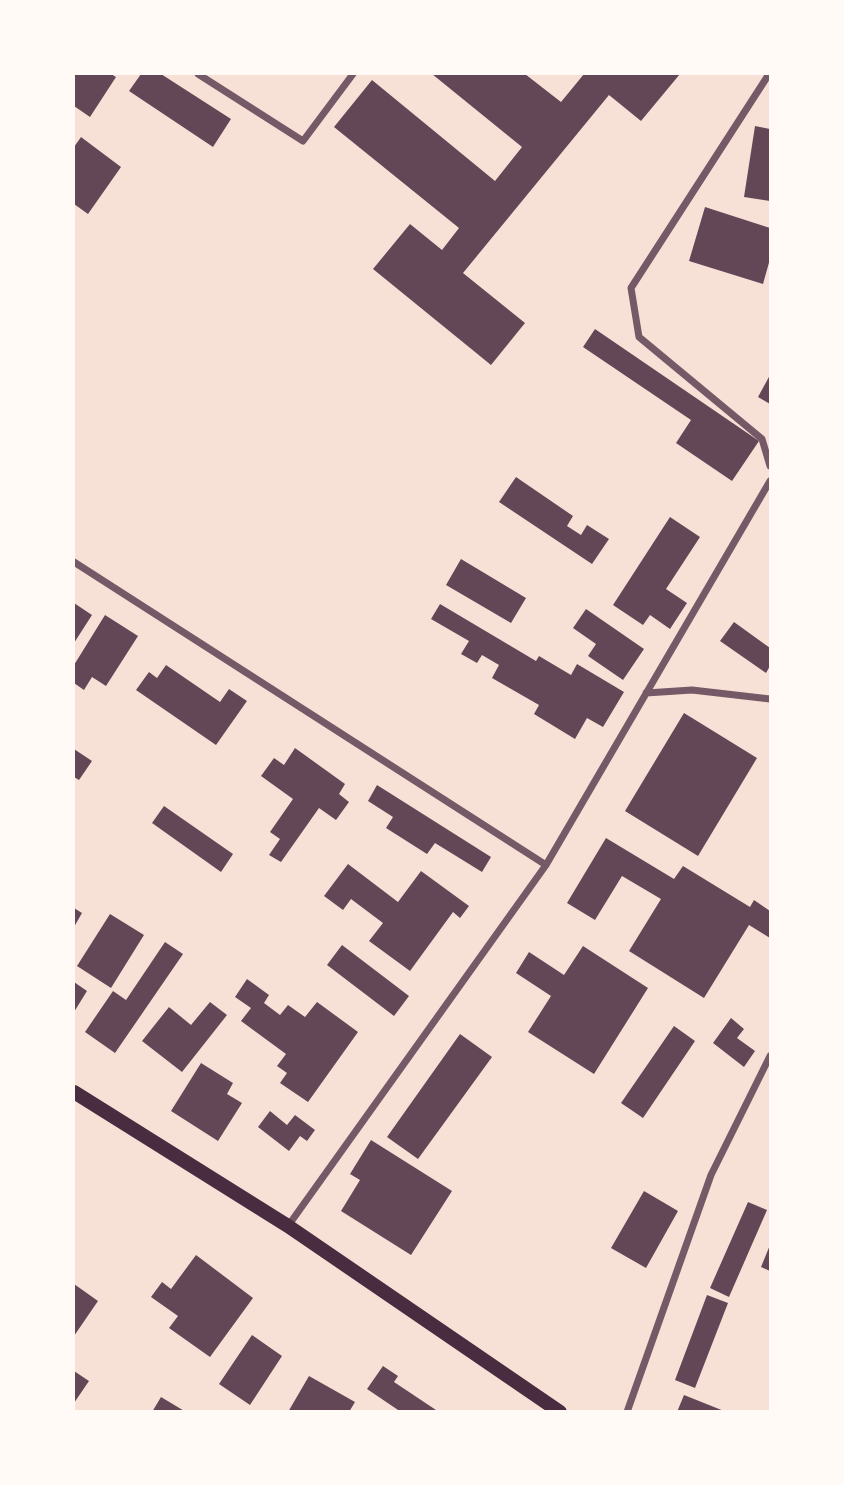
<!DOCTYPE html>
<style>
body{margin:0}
#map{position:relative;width:844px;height:1485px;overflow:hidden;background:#f7e1d7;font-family:"DejaVu Sans",sans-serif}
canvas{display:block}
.frame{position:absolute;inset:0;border:75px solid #fffaf5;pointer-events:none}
</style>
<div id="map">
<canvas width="844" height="1485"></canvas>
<div class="frame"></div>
</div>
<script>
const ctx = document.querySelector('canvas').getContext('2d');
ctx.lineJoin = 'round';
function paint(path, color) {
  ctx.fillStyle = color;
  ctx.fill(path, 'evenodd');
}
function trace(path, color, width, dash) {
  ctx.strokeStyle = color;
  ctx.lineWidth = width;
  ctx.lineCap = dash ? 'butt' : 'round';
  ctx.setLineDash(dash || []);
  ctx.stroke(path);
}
paint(new Path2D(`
 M74,74H111L116,77L90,117L74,106Z
 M141,74H161L231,119L213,147L129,91Z
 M432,74H525L561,102L584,74H680L641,121L609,95L463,273L525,323L491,365L373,269L410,224L442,250L459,228L334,127L372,80L495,181L522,147Z
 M755,126L770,129V201L744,197Z
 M81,137L121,167L88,214L74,204V147Z
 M705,207L770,228V259L763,284L689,261Z
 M595,329L759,441L732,481L676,443L691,420L583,347Z
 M770,375V404L758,397Z
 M516,477L573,516L567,526L581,535L587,525L609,539L592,564L499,502Z
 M670,517L700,537L666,589L687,603L670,629L650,615L643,625L613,605Z
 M461,559L526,598L511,623L446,585Z
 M74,603L92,615L74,643Z
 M440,604L536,661L539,656L571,675L577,664L624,692L603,727L587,718L575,739L534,714L539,705L492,678L499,665L482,655L477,663L461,654L469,641L431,619Z
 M586,609L644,649L623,680L588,656L596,644L573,628Z
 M105,615L138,636L106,686L92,677L84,690L74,683V665Z
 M734,622L770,648V666L766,673L720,641Z
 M166,665L220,702L229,689L247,701L216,745L136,690L149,672L157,678Z
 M684,713L757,758L698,856L625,811Z
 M295,748L345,784L339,794L349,802L336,820L319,808L281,862L269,855L280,839L270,832L293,799L261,776L274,758L284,765Z
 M74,749L92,761L79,780L74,777Z
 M377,785L491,857L482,872L435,843L427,854L386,828L393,817L368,801Z
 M164,806L233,854L221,872L152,823Z
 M606,838L674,879L683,866L750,907L754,900L770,911V938L749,925L704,998L629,951L661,899L622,876L595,920L567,903Z
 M348,864L398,902L421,871L469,906L460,918L453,912L410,971L369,941L383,923L351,899L343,910L324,896Z
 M74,908L82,913L74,927Z
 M110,914L144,935L111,988L77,966Z
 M165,942L183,954L115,1053L85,1032L113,991L126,1000Z
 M342,945L409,996L394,1016L327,965Z
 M583,946L648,988L594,1074L528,1032L551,996L516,973L529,952L564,975Z
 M247,979L269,995L264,1003L280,1015L288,1005L305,1017L317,1002L358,1032L308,1102L280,1083L287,1073L277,1066L286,1054L241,1021L251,1008L235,997Z
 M74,982L87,991L74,1012Z
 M210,1002L227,1015L182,1072L142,1041L169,1007L191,1025Z
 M731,1018L744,1029L737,1038L755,1051L744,1067L713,1043Z
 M674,1026L695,1041L643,1118L621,1103Z
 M460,1034L492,1057L418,1159L387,1137Z
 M201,1063L233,1083L227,1094L242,1103L218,1141L171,1111Z
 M270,1111L287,1125L295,1115L315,1130L307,1141L300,1136L289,1151L258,1127Z
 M371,1140L452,1191L411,1255L341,1211L360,1180L350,1174Z
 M644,1191L678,1211L646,1268L611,1248Z
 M748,1202L767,1210L729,1297L710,1288Z
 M770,1245V1271L761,1267Z
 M196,1255L253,1298L210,1357L169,1328L178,1316L151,1297L162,1282L171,1289Z
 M74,1284L98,1301L74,1336Z
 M707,1295L728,1303L695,1388L675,1380Z
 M252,1335L282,1356L250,1405L219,1384Z
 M383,1366L398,1376L394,1382L439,1412H401L367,1389Z
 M74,1371L89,1381L74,1403Z
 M309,1376L355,1402L349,1412H288Z
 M684,1395L724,1411V1412H677Z
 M161,1397L186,1412H152Z`), '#644757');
trace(new Path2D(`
 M198,74L303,141L353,74
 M769,74L631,288L639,337L762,439L770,466
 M74,562L546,865
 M646,693L692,690L770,699
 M288,1226L546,865L770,481
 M627,1412L711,1175L770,1056`), '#755966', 7);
trace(new Path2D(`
 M74,1092L288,1226L560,1412`), '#4a2c40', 14);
</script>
